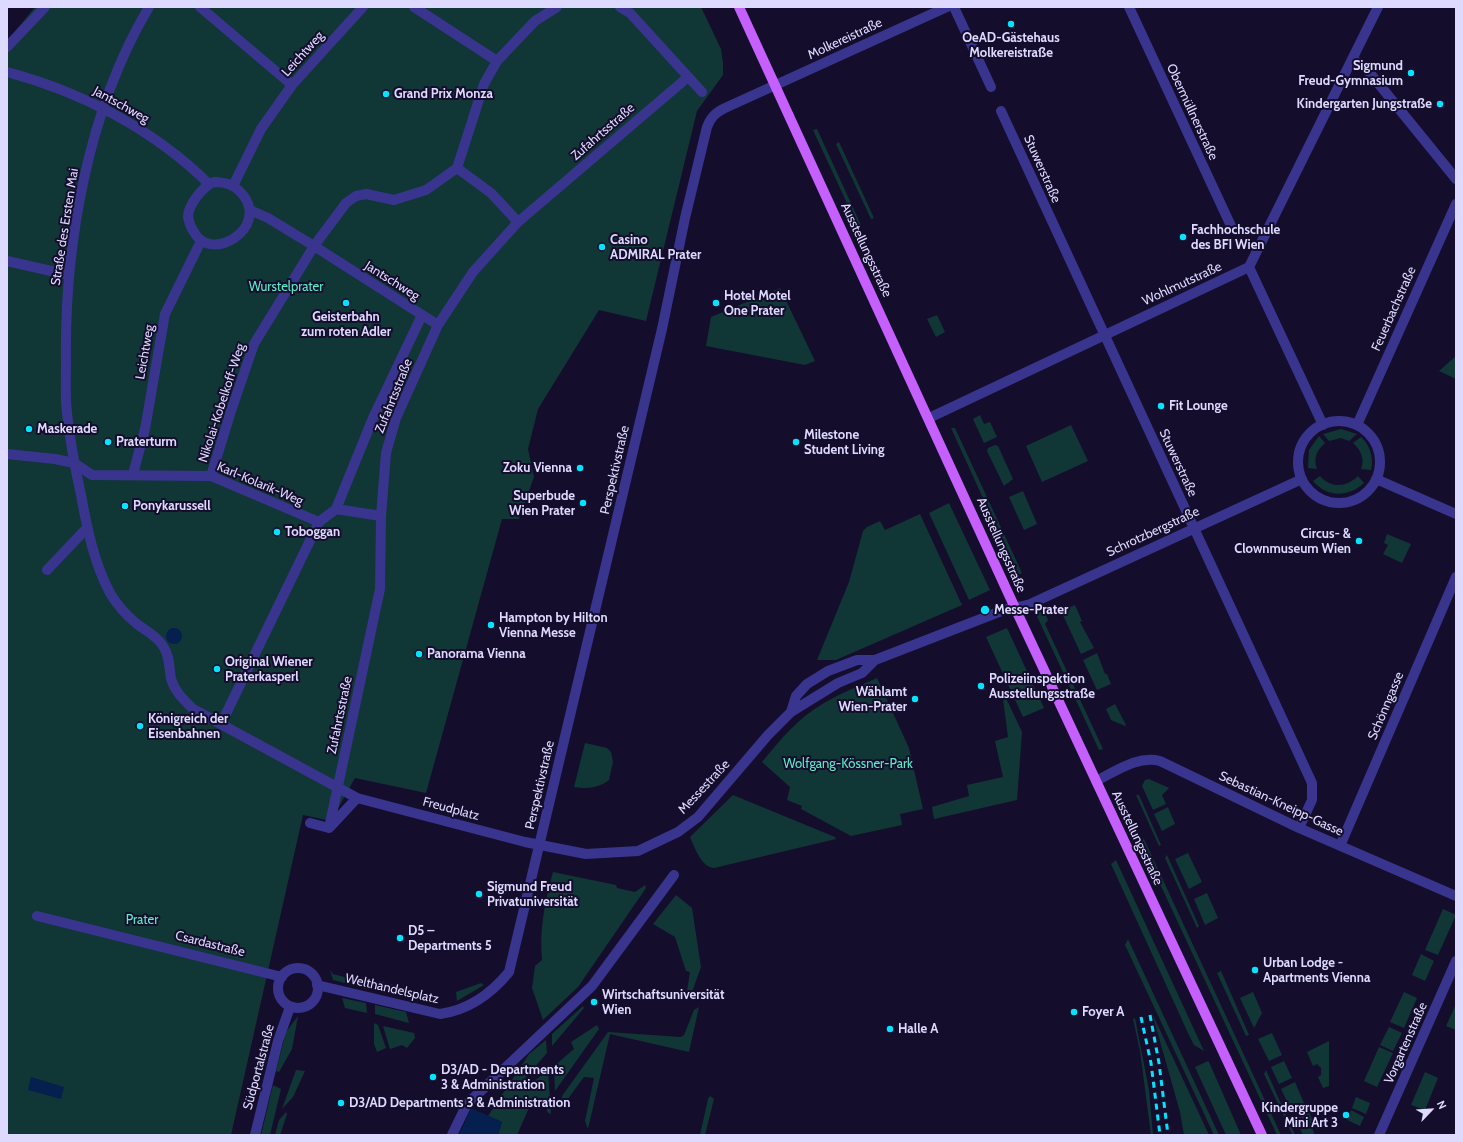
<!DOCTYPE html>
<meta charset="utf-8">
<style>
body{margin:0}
#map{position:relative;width:1463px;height:1142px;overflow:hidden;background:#140e2c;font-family:Cabin,sans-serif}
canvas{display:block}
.frame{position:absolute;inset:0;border:8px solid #ded9ff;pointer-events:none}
.north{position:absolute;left:1411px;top:1090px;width:40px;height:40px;-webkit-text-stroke:3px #140e2c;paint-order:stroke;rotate:65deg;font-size:11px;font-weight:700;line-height:16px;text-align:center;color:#ded9ff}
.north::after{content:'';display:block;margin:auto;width:14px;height:18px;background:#ded9ff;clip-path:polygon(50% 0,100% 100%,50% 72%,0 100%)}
</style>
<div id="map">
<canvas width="1463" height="1142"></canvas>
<div class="frame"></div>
<div class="north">N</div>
</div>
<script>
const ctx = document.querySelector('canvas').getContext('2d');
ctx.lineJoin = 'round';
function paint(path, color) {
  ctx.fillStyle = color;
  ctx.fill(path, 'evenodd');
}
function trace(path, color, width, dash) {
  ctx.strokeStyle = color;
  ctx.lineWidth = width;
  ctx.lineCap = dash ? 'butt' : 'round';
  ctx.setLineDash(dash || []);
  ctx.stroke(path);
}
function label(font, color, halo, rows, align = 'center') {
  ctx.font = font + ' Cabin,sans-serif';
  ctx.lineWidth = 4;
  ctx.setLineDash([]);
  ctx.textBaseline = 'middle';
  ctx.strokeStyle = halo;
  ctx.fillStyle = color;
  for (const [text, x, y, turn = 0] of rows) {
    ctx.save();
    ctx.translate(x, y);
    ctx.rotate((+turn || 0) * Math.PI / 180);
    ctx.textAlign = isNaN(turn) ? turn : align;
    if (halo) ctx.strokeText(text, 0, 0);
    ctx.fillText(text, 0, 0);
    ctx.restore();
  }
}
paint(new Path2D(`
 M35,7H701L721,49L723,63V75L697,111L646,321L599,310L538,409L528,449L534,477L519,519H502L426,793L355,778L331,821L303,815L231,1135H7V41Z
 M817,129L861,225L858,227L813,130Z
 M839,142L874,218L871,219L836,144Z
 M780,288L815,361L805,365L706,346L711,317Z
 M937,315L945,332L936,337L927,319Z
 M1456,356V379L1439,371Z
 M980,415L984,424L990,422L997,437L984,443L973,419Z
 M1071,425L1088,461L1042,482L1026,446Z
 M951,428H955L1022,573L1018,575Z
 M1341,429L1357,434L1349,441L1341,438L1329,441L1323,434Z
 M1319,436L1325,443C1317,450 1313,458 1317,469L1308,468L1309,450Z
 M1361,437C1370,445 1374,458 1371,470L1361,469C1365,459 1361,450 1353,443Z
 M995,445L998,446L1013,479L1004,486L987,451L988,448Z
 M1320,476C1331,489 1347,487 1358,476L1364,483C1349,497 1327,498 1313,481Z
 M1023,491L1037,524L1024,530L1009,497Z
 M949,503L990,590L969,600L929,513Z
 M920,514L962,605L836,660H817L849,582L863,531L867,527L880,521L885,530Z
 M1387,534L1411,544L1402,563L1383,554L1388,545L1384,543Z
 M1075,605L1082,621L1080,622L1094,648L1081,654L1061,611Z
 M1040,610L1044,611L1048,620L1045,624L1103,749L1099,750L1036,614Z
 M1007,628L1044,708L1023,717L986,637Z
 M1097,653L1105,674H1107L1111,684L1097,690L1083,660Z
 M877,678L909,748L923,809L900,814L902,825L851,836L801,809L802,806L787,800L790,787L762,762C780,740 799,717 824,703C841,693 859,686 877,678Z
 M1006,698L1022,732L1017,800L934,819L932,807L969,796L967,785L1003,777L995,741L1008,737L1003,699Z
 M1115,704L1126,725L1125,726L1111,720L1106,709Z
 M585,743L607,748L611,752L613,762L609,780C599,788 587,789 574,787Z
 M1149,779L1169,788L1162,795L1166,804L1153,810L1142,786L1145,780Z
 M733,795L835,837L836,839L714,868C701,867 695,848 690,837Z
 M1136,795H1139L1161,845L1159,846Z
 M1168,807L1175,824L1162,831L1154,814Z
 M1144,839L1281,1135H1277L1140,841Z
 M1188,853L1202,882L1189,889L1175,859Z
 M1167,855L1199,926L1197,928L1165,858Z
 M1116,860L1204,1051L1194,1045L1188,1033L1111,864Z
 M553,872L616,885L617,888L635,892L645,885L646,888L578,987L543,1020L532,988L535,966L542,960C539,930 545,901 553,872Z
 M1207,893L1218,918L1205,925L1194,899Z
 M676,895L692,908L701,967L691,995L687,991L690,972L686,971L675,937L653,924Z
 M1443,909L1456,915L1438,955L1425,950Z
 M1128,939L1219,1135H1214L1125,945Z
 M1421,954L1434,961L1425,981L1412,975Z
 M330,970L333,974L359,981L360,977L366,978V988L333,980Z
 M1221,971L1249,1035L1246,1036L1217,973Z
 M379,981L419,992L415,999L377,990Z
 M481,983L484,985L457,1001L456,992Z
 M1253,992L1262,1013L1254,1028L1240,998Z
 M1404,992L1417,998L1404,1028L1390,1022Z
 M342,998L366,1003L367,1013L345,1008Z
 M1456,1004V1030L1446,1026Z
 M375,1005L406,1012L409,1023L375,1014Z
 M583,1006L584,1008L552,1046V1034Z
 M699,1007L689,1052L610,1034L588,1129L585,1121L594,1078L584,1077L562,1107V1096L608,1032L681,1037L684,1035L694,1010Z
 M1152,1013L1209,1135H1184L1180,1112Z
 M298,1016L292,1049L279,1072L276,1071L286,1032Z
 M1135,1018L1149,1090L1153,1135H1151L1140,1051L1133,1019Z
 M374,1023L378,1025L386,1048L377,1052L374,1044Z
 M597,1025L599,1029L555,1091L554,1066L574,1049L571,1042Z
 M383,1026L414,1033L415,1038L407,1048L402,1045L390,1049Z
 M1389,1027L1402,1033L1393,1051L1380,1045Z
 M1272,1033L1282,1055L1269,1061L1258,1039Z
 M546,1040L547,1053L525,1078L531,1083L548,1071L551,1114L547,1112V1108L532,1101L517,1135H498L502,1122L488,1116L529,1054Z
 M1329,1041V1086L1323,1088L1318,1077L1321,1075V1068L1317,1064L1313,1066L1307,1052Z
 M1379,1047L1393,1053L1377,1087L1364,1081Z
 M1208,1061L1209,1062L1241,1135H1226L1195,1067Z
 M1284,1061L1292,1078L1279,1084L1271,1067Z
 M296,1070L305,1071L293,1097L282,1109Z
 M1266,1070L1295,1135L1292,1134L1264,1074Z
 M1425,1072L1438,1078L1425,1110L1411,1105Z
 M1295,1082L1306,1108L1293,1114L1281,1089Z
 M273,1085L281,1089L270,1135H261Z
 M710,1096L714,1099L705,1135H700L708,1099Z
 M1356,1097L1370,1103L1366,1114L1352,1108Z
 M1351,1110L1364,1117L1360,1126L1347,1120Z
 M286,1112L287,1114L280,1135H275L279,1120Z
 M1309,1112L1315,1126L1312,1128L1315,1135H1303L1295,1119Z`), '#113636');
paint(new Path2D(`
 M166 636a8 8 0 1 1 16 0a8 8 0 1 1-16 0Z
 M31,1077L64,1087L61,1099L28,1090Z
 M471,1108L502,1122L498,1135H459Z`), '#051f4e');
trace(new Path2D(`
 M149,7C88,109 64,245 66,364C66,380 65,397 67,413C70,441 75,468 81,495C87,528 94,563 110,593C117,605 126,615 137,624C146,631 157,636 163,646C170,656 169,668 171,679C175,692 183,699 193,709L357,798L525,842L586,854L638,851L678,832L698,817L768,735L791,712L796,696L807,684L828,671L857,660H875
 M200,7L292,85
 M414,7L497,61
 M620,7L630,13L702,92
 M954,7L991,87
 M1129,7L1232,228
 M7,47L45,7
 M1352,59L1365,67L1456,179
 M7,72C82,92 153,129 209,184
 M1001,111L1312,783V800L1299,828
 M457,168L491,193L518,222
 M214,182C226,182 235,185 243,195C269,228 211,264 194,232C191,228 189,222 188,217C188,205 203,186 214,182Z
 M233,186L261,129L292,85L363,7
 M250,210L268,218L314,246L438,325
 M7,261L69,275
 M1249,267L1323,425
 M929,418L1249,267L1378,7
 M1298 462a41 41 0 1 1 82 0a41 41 0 1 1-82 0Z
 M1357,425L1456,204
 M7,454L55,459L74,463L92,475L211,476L319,522L336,509L381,516
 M133,474L145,429L165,314L201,241
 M211,476L231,411L254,344L314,246L346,203L356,196L366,194L394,200L426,190L457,168L484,84L497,61L535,21L557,7
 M1376,479L1456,514
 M336,509L373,418L422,315
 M47,570L87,528
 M791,712L838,683L862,673L875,660L1004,610L1028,605L1302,479
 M221,724L319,522
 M1096,781C1115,772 1137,755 1160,761L1299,828L1456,896
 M310,823L329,828
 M330,827L357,798
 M329,828L380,589L381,516L386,453L396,418L438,325L473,272L518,222L688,77
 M1340,846L1456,577
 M37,916L282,977
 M278 988a20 20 0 1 1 40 0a20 20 0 1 1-40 0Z
 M317,985L440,1014C469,1010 491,994 509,972L662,329L685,218L707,127C711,117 715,113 725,108L947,7
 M255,1135L278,1041L290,1007
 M452,1135L467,1104L592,986L674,875
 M1379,1135L1456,961`), '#39358f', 10);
trace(new Path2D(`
 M739,7L1015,608L1262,1135`), '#c560ff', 10);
trace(new Path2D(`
 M1150,1015L1159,1063L1168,1135
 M1141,1017L1151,1063L1160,1135`), '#05e3ff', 3, [6, 5]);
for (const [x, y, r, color] of [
 [1011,24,4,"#05e3ff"],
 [1411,73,4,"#05e3ff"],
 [386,94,4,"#05e3ff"],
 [1440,104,4,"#05e3ff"],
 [1183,237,4,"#05e3ff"],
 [602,247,4,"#05e3ff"],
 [346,303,4,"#05e3ff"],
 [716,303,4,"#05e3ff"],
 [1161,406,4,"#05e3ff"],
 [29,429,4,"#05e3ff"],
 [108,442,4,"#05e3ff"],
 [796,442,4,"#05e3ff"],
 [580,468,4,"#05e3ff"],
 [583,503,4,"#05e3ff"],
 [125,506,4,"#05e3ff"],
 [277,532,4,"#05e3ff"],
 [1359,541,4,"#05e3ff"],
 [985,610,5,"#05e3ff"],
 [491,625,4,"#05e3ff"],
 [419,654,4,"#05e3ff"],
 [217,669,4,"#05e3ff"],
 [981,686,4,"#05e3ff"],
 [915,699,4,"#05e3ff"],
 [140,726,4,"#05e3ff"],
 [479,894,4,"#05e3ff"],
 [400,938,4,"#05e3ff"],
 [1255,970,4,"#05e3ff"],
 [594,1002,4,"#05e3ff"],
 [1074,1012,4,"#05e3ff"],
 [890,1029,4,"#05e3ff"],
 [433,1077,4,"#05e3ff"],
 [341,1103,4,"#05e3ff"],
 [1346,1115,4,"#05e3ff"]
]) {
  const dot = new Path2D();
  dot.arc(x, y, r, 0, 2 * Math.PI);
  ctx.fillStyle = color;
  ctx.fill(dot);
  trace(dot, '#140e2c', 1.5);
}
label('bold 13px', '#ded9ff', '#140e2c', [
 ["OeAD-Gästehaus",1011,38,"center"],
 ["Molkereistraße",1011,53,"center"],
 ["Sigmund",1403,66,"right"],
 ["Freud-Gymnasium",1403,81,"right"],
 ["Grand Prix Monza",394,94],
 ["Kindergarten Jungstraße",1432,104,"right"],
 ["Fachhochschule",1191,230],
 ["des BFI Wien",1191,245],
 ["Casino",610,240],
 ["ADMIRAL Prater",610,255],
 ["Hotel Motel",724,296],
 ["One Prater",724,311],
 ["Geisterbahn",346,317,"center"],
 ["zum roten Adler",346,332,"center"],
 ["Fit Lounge",1169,406],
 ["Maskerade",37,429],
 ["Milestone",804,435],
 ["Student Living",804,450],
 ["Praterturm",116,442],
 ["Zoku Vienna",572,468,"right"],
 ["Superbude",575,496,"right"],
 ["Wien Prater",575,511,"right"],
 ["Ponykarussell",133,506],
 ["Toboggan",285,532],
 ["Circus- &",1351,534,"right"],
 ["Clownmuseum Wien",1351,549,"right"],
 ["Messe-Prater",994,610],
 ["Hampton by Hilton",499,618],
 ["Vienna Messe",499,633],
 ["Panorama Vienna",427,654],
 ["Original Wiener",225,662],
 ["Praterkasperl",225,677],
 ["Polizeiinspektion",989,679],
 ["Ausstellungsstraße",989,694],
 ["Wählamt",907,692,"right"],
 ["Wien-Prater",907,707,"right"],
 ["Königreich der",148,719],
 ["Eisenbahnen",148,734],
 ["Sigmund Freud",487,887],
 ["Privatuniversität",487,902],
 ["D5 –",408,931],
 ["Departments 5",408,946],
 ["Urban Lodge -",1263,963],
 ["Apartments Vienna",1263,978],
 ["Wirtschaftsuniversität",602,995],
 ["Wien",602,1010],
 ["Foyer A",1082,1012],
 ["Halle A",898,1029],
 ["D3/AD - Departments",441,1070],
 ["3 & Administration",441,1085],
 ["D3/AD Departments 3 & Administration",349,1103],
 ["Kindergruppe",1338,1108,"right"],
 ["Mini Art 3",1338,1123,"right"]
], 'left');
label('13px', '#ded9ff', '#140e2c', [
 ["Molkereistraße",845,39,-25],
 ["Leichtweg",303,54,-48],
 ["Jantschweg",121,105,29],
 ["Obermüllnerstraße",1192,112,65],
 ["Zufahrtsstraße",603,132,-41],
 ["Stuwerstraße",1042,169,66],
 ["Straße des Ersten Mai",65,227,-81],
 ["Ausstellungsstraße",866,250,65],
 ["Jantschweg",392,281,32],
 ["Wohlmutstraße",1182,284,-25],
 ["Feuerbachstraße",1394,309,-66],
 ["Leichtweg",145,352,-80],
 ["Zufahrtsstraße",394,396,-68],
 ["Nikolai-Kobelkoff-Weg",222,403,-72],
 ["Stuwerstraße",1178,463,65],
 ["Perspektivstraße",615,470,-77],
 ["Karl-Kolarik-Weg",260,484,23],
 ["Schrotzbergstraße",1153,532,-25],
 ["Ausstellungsstraße",1001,545,66],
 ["Schönngasse",1386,706,-67],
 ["Zufahrtsstraße",340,715,-78],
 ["Perspektivstraße",540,785,-77],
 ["Messestraße",704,787,-47],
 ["Sebastian-Kneipp-Gasse",1281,804,25],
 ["Freudplatz",451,809,15],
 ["Ausstellungsstraße",1137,838,65],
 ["Csardastraße",210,944,14],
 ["Welthandelsplatz",392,989,13],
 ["Vorgartenstraße",1406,1043,-66],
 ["Südportalstraße",259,1067,-75]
]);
label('13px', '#58ecc9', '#140e2c', [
 ["Wurstelprater",286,287],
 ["Wolfgang-Kössner-Park",848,764],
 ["Prater",142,920]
]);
</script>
